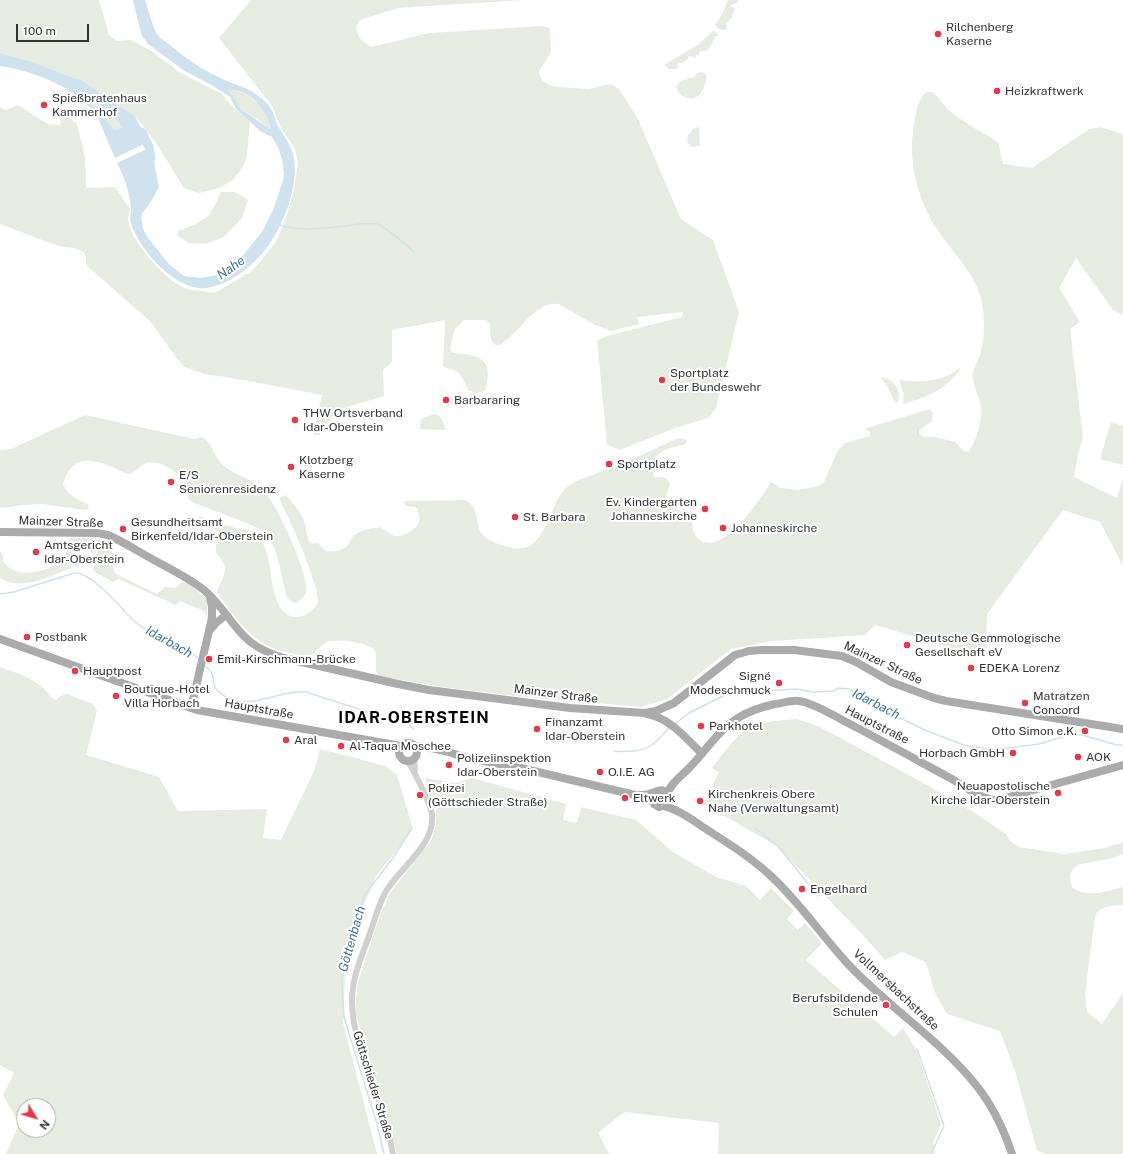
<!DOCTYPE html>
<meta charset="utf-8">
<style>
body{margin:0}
#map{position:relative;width:1123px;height:1154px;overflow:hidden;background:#fff;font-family:"Public Sans",sans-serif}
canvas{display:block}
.north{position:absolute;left:16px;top:1098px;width:40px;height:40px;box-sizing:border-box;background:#fff;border:1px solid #adadad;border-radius:50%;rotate:128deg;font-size:11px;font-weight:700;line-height:16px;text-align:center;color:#333}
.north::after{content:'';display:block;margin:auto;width:14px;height:18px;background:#e63946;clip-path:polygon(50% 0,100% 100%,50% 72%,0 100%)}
.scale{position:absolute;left:16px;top:24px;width:73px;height:18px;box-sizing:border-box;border:2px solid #333;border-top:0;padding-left:5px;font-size:12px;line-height:14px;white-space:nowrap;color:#333;-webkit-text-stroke:3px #fff;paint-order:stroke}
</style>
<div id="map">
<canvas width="1123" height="1154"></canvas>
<div class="north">N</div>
<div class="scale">100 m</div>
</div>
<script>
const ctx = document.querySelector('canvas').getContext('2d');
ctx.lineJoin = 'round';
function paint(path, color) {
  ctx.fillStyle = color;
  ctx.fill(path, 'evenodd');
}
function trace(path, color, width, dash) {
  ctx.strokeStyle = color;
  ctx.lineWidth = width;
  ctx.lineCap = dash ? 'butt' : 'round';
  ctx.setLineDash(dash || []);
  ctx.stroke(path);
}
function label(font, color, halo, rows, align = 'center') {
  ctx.font = font + ' "Public Sans",sans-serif';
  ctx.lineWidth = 4;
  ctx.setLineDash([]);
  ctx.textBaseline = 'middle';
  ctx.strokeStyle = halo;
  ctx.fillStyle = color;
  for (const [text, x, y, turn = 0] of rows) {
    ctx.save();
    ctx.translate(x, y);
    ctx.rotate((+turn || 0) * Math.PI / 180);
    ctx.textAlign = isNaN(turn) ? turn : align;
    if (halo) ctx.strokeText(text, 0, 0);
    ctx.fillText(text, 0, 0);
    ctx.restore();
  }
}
paint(new Path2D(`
 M0,0H99L109,35L117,41L131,40L153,52L179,72L222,94L234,108L250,122L247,155L243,167L232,181L219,188L199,193L184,188L156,143L135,116L80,79L73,78L33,62L0,53Z
 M251,0H524L398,8L360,20L356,27L359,38L371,47L430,33L543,26L550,28L551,53L539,71C541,88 559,87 573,88C578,88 583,89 589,89C596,88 603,85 611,84L619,89L637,117L681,219L713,240L739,312L716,408L708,418L675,428L620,450L607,445L597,340L611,335L682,317L683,312L637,317L639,324L611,331L593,324L559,304C539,302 528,320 515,332C510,337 505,341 500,345H495L491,340L490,324L485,320H464L455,329L450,349L453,353C482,355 494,360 485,391L477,393L469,391C466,386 460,372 456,371C452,369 447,368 443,367L445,320L392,330V362L383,370L384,396L341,409L334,414L320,434L316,436L313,434L322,395L244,380L204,374L185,367L178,360L150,321L86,265V257L84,252L74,248L58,246L0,224V107L5,110L18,105L48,124L60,125L61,111L77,124L85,157L86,188L115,187L130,209C130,212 128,216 128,218C127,237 165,279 182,287C190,291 205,291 215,293L252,271L265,256L277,240L286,217L294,191L298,162L294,147L281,128L272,106L219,38Z
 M728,0H738L737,3L731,5L730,7L735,8L732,17L726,24L727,27L726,30C721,30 718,29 715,25L721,16Z
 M714,30L719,36H716L708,50L699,52V55H696V57L695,58L689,56V58L682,63H678V68L676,69H669L664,65L699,44Z
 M702,72L705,73L707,77C705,82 704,89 701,93C693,104 679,97 676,87C681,79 686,79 694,77L697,73Z
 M78,90L92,97L123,127L118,130H114L97,109Z
 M227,90C249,88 264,109 271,127L270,129L260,121L241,109Z
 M926,92H932C939,97 943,105 949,110C964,123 982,132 998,142L1003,164L1032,168L1089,129L1100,127L1123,134V315L1113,310L1076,258L1059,288L1080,322L1070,329L1083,438L1078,454L1074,477L1117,498L1123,479V566L1100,522L1063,510L987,614L986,653L952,648L919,638L875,625L865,635L771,641L731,649L667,699L641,707L515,696L443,687L385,677L378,675L376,672C375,667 377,655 375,651C371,642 338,639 330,641C321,644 316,653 307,657C295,654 282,652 271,647C246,636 232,613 217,592C224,574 231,568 216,553V545L222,534L199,519V516C207,519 216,523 225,525C234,528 245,529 254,534C279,550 263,599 288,615C292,618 300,617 305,615C311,612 318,606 318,599C318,592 314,583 312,576C303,549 291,523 279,498L286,495C292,502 299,510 303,518C306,526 306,535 310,543H318L325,551C333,552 343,552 348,545C350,542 351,539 353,536C359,530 372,528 380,527C386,530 391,536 398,536C404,536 418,528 419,522C420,518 418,513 418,509L415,507L406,506L404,502L406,501L465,500C482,508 473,526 484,536C490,542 501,545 509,547C547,558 547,505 567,487C576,479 602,472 615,467C636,458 657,447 679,438L687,440V442L684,445C671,447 652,451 653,468C653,472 653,474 655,478C663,476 667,477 670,484L665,499L670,508L679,510L691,519C693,524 692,531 696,536C719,564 761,498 771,482L781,488L798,490L819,486L824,482L838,450L845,443L870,436V432L866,430L867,428L930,409L933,414L932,421L919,430V434L924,437H935L955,442L964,451L968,452C976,443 983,418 981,406C979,397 974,387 973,377C972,368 978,363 980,355C985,336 985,317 981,298C974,272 953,253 939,232C918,202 907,161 914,125C916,113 917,101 926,92Z
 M699,127L700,146L692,147L687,142L688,135L691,133L692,129Z
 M221,192H235L248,200L242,218L224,237L205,244L189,243L178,236V231L194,225L210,215Z
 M962,366C947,390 929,396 903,404L904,394L899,380C921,383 945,382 962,366Z
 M881,377C894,378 903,392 897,403L894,401L888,387L881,378Z
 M433,414C442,414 443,423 446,430L420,429L421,419Z
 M85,415L194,439L201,437C213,442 213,455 221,463C229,472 243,476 253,482C257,484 261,488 265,492C277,505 308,572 306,590C306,596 301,601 295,603L288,599C278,574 282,539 254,526L192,502L188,499L187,483C179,473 157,457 144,464C137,468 136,473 128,474C113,468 87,452 72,467C68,471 65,478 63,484C69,497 75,498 88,504L89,507L86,510L42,504L22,505L3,508L0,507V450L11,449Z
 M1111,422L1123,426V465L1100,459Z
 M70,538H91L110,542L113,546C110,555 112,566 116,574L157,594L165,587L175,588L182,582L189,584L207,599V616L202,610L180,601L175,605L119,579L113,582L95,572L93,569L98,552C77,550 78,547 71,568C50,576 21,592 0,578V552L2,553L4,563C8,566 13,570 18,572C28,575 55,569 62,560C67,554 67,546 68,539Z
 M0,667C22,675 38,679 53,699L56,700L63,694H67L93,704L97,711L86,755L159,777L178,811L267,809L263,838L281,840L314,771L320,749L386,766L397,775L413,829L376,876L355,927L345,976L343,1023L377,1154H6L19,1124L3,1095L14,1073L0,1065ZM24,1106H48V1130H24Z
 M796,719L818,726L918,780L975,813L1006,834L1010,841L1019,847L1064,854L1105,848L1113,845L1123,843V854L1113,858L1077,865C1069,871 1069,878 1072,887C1087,899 1107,891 1123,887V905C1113,905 1099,906 1095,917L1085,993L1087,1012L1102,1024L1123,993V1154H1047L1037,1151L1016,1074L1000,1031L947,1014L935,993L926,962L902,952L885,960L861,933L777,846L703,804L719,772L712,768C722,756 736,734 750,727C762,722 783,720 796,719Z
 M425,778L455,783L472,778L566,804L563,820L577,823L581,807L636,820L673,852L716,877L746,886L760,900L771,888L794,911L787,919L798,930L805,923L822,943L806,960L894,1037L903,1028L916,1049L941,1124L933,1143L935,1154H718L719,1123L624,1112L598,1133L609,1154H397L378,1085L355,1012L358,982L378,921L390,893L432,839L436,824V802L430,796Z`), '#e6ecdf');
paint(new Path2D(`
 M133,0H145C148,8 153,29 157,34C160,39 167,42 171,46C190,61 204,71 227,81C238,86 247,87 257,95C261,98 267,102 270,107C274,112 275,120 278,126C284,137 292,146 294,159C299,189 281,233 260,256C245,272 221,290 198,288C170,284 139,249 131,223C129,217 132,212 131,206C129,191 124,176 117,163L151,147L159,187L152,200L142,214L141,218L143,229L148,238L169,264L184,276L201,278L217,275L229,269L244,254L262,232L274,208L283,180L284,173L282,159L278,147L272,137L260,131L236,109L230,97L213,86L183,70L148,44L141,34ZM228,90C250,88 264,109 271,127L270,129L241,109Z
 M0,53L33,62L73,78L80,79L135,116L148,142L115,158C110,148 106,137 102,127C100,124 100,121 98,118C81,89 32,70 0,66ZM79,91L92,97L123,127L118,130H114L97,109L84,98Z`), '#cfe2ee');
trace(new Path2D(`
 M280,225C304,233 328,227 353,225C360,224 370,223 377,224C388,228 405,244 414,252
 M0,594L14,592L74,573C91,571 121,608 133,620C152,638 180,641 199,659
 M204,665C208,668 212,672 213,677C214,683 213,687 218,691C244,716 277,689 306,692L384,717L407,723L435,725L478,720
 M407,723L414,729
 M675,724L689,713L729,693L796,689L813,692L833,691L838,688L849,689L890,713L927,731L964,745L994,750L1039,744L1069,735L1079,734L1117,745H1123
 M614,751C625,752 642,752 652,745C658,740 664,733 670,727
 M756,829L778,846L818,896
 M917,1049L944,1126L931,1154
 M384,1154L377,1124L344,1017L341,972L364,896L392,859L411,830`), '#cfe2ee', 1.5);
trace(new Path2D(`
 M142,132L149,147L151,159`), '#cfe2ee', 9);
trace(new Path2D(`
 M414,758L415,770
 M393,1154C390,1138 386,1122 381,1107C369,1072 347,1025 353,988C355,970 363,953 369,936C374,922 378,906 385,893C398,869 435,846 432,815C431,808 428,801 425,795C420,783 414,771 407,760`), '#d0d0d0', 6);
trace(new Path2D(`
 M0,532L97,533L108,535C124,542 139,552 154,560C170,569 189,578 204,590C236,618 236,645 284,658L398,684L429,690L570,708L645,713L656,711L674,703L735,655L749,651L761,650H794L842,656L856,662L891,682L934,698L946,701L1123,729
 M211,629L216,623L226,615
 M0,639L197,710L401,746
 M191,708L212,618V607L210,597
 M647,714C670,718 686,738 702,754
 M399 752a9 9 0 1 1 18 0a9 9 0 1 1-18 0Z
 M414,746L427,747L449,752L463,757L521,768L635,795L652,801
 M640,795C643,795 646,795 649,794C657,792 664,785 668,797L666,804L659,807L654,804L652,798L654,793
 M667,795C670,783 683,775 690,767C697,760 703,752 710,744C730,720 744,711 775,704C783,703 791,700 799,701C811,702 835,716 846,722C881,740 915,759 950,778C963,785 983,801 998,800L1123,765
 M664,806C680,810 695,822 709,831C731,845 753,859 772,877C800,903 822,936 848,964C888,1007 939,1039 976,1085C992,1105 1004,1130 1012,1154`), '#ababab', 8);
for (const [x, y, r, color] of [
 [938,34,4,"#e63946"],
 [997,91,4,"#e63946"],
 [44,105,4,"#e63946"],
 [662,380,4,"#e63946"],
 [446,400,4,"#e63946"],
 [295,420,4,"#e63946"],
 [609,464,4,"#e63946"],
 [291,467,4,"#e63946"],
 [171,482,4,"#e63946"],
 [705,509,4,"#e63946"],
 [515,517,4,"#e63946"],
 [723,528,4,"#e63946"],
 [123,529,4,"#e63946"],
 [36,552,4,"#e63946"],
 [27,637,4,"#e63946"],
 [907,645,4,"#e63946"],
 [209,659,4,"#e63946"],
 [971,668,4,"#e63946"],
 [75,671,4,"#e63946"],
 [779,683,4,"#e63946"],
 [116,696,4,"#e63946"],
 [1025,703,4,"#e63946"],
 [701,726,4,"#e63946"],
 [537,729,4,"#e63946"],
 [1085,731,4,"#e63946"],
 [286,740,4,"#e63946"],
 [341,746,4,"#e63946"],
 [1013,753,4,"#e63946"],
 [1078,757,4,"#e63946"],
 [449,765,4,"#e63946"],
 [600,772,4,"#e63946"],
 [1058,793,4,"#e63946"],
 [420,795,4,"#e63946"],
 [625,798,4,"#e63946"],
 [700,801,4,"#e63946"],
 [802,889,4,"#e63946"],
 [886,1005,4,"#e63946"]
]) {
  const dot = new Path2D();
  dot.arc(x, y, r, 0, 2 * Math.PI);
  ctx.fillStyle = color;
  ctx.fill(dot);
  trace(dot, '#fff', 1.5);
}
label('12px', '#333', '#fff', [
 ["Rilchenberg",946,27],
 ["Kaserne",946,41],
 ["Heizkraftwerk",1005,91],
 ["Spießbratenhaus",52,98],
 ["Kammerhof",52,112],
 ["Sportplatz",670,373],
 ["der Bundeswehr",670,387],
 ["Barbararing",454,400],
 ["THW Ortsverband",303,413],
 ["Idar-Oberstein",303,427],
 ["Klotzberg",299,460],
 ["Kaserne",299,474],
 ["Sportplatz",617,464],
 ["E/S",179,475],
 ["Seniorenresidenz",179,489],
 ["Ev. Kindergarten",697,502,"right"],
 ["Johanneskirche",697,516,"right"],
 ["St. Barbara",523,517],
 ["Gesundheitsamt",131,522],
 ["Birkenfeld/Idar-Oberstein",131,536],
 ["Johanneskirche",731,528],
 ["Amtsgericht",44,545],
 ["Idar-Oberstein",44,559],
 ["Postbank",35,637],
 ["Deutsche Gemmologische",915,638],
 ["Gesellschaft eV",915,652],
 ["Emil-Kirschmann-Brücke",217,659],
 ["EDEKA Lorenz",979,668],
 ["Hauptpost",83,671],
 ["Signé",771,676,"right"],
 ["Modeschmuck",771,690,"right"],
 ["Boutique-Hotel",124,689],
 ["Villa Horbach",124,703],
 ["Matratzen",1033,696],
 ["Concord",1033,710],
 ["Finanzamt",545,722],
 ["Idar-Oberstein",545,736],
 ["Parkhotel",709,726],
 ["Otto Simon e.K.",1077,731,"right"],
 ["Aral",294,740],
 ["Al-Taqua Moschee",349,746],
 ["Horbach GmbH",1005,753,"right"],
 ["AOK",1086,757],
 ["Polizeiinspektion",457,758],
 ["Idar-Oberstein",457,772],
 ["O.I.E. AG",608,772],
 ["Neuapostolische",1050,786,"right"],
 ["Kirche Idar-Oberstein",1050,800,"right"],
 ["Polizei",428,788],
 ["(Göttschieder Straße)",428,802],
 ["Kirchenkreis Obere",708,794],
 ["Nahe (Verwaltungsamt)",708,808],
 ["Eltwerk",633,798],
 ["Engelhard",810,889],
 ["Berufsbildende",878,998,"right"],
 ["Schulen",878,1012,"right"]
], 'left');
label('12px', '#333', '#fff', [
 ["Mainzer Straße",61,522,2],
 ["Mainzer Straße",883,663,25],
 ["Mainzer Straße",556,694,7],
 ["Hauptstraße",259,709,10],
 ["Hauptstraße",877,725,27],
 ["Vollmersbachstraße",896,990,43],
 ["Göttschieder Straße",373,1085,73]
]);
label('italic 13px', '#3f7597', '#fff', [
 ["Nahe",231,268,-35],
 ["Idarbach",169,642,29],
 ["Idarbach",876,704,27],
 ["Göttenbach",352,939,-74]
]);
ctx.letterSpacing = '1px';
label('bold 16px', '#000', '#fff', [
 ["IDAR-OBERSTEIN",414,718]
]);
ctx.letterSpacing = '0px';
</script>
